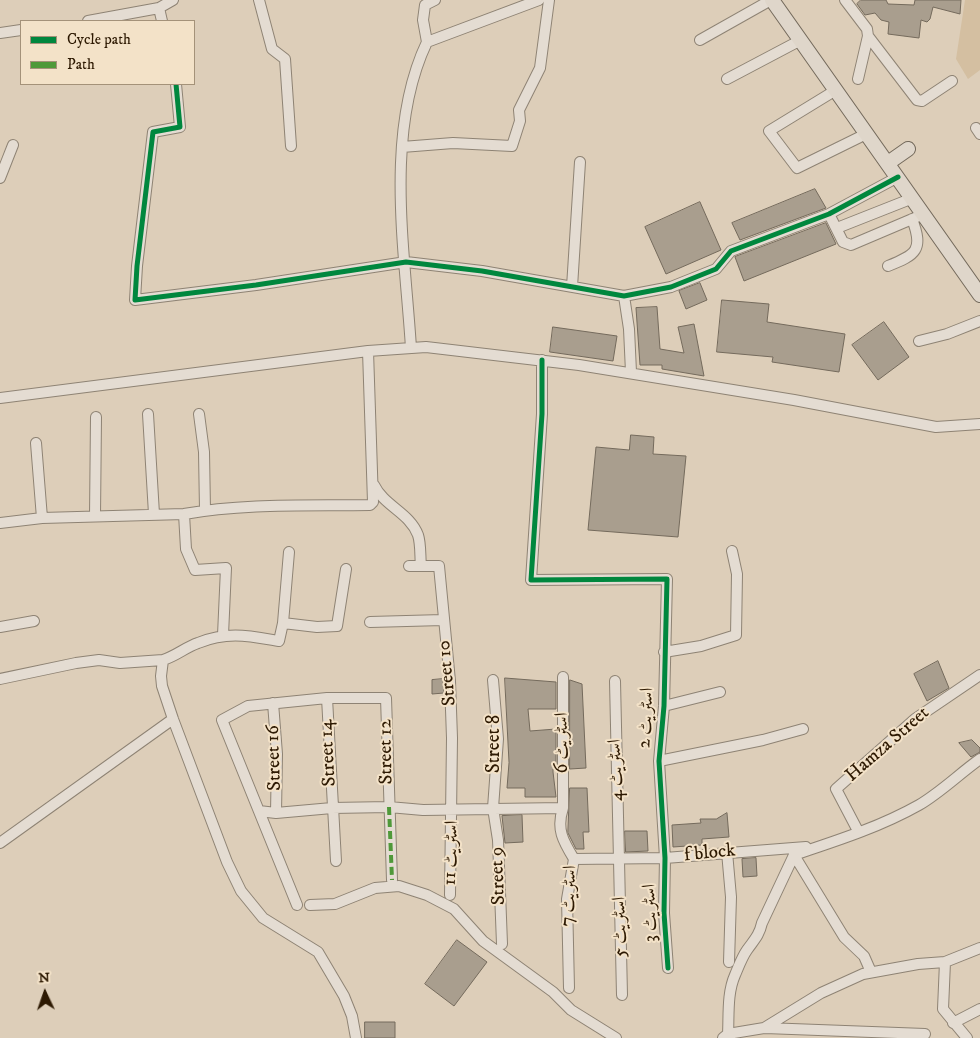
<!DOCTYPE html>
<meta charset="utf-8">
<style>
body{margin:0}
#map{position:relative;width:980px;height:1038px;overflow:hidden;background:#ddceb9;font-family:"IM FELL DW Pica",serif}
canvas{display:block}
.legend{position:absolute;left:20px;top:20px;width:175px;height:65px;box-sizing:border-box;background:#f3e2c8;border:1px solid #a49279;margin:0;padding:6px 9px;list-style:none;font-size:15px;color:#2d1902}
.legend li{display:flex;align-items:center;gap:10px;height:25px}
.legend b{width:25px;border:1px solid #a49279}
.north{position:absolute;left:20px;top:968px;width:50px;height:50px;-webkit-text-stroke:4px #f3e2c8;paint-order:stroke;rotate:357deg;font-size:14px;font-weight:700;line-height:20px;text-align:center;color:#2d1902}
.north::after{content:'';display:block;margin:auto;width:18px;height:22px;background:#2d1902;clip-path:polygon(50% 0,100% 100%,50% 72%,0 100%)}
</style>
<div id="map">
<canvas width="980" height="1038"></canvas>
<ul class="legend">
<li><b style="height:6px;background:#00873e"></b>Cycle path</li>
<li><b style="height:6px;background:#4f9939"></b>Path</li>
</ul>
<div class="north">N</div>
</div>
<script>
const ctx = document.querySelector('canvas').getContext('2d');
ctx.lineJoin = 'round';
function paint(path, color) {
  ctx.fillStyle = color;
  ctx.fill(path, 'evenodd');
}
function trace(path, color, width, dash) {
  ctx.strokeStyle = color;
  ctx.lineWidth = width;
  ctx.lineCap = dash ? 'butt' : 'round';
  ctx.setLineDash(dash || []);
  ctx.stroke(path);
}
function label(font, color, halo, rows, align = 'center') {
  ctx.font = font + ' "IM FELL DW Pica",Amiri,serif';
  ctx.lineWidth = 4;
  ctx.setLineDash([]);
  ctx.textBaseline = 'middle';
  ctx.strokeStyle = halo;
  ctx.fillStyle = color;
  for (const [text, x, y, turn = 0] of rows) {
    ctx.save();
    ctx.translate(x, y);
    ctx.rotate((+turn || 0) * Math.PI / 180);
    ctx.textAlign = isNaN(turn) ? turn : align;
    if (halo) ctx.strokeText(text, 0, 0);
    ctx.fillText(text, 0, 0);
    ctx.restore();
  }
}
paint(new Path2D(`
 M965,0H980V70L968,79L956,59Z`), '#d4bfa1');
const building = new Path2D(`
 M861,0H886L888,4L914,5L915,0H961L960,14L933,7L930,19L927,22L921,20L919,38L888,34L889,22L881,20L875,13L865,15L857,4Z
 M815,189L826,208L740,240L732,223Z
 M700,202L721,250L666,274L645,227Z
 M826,223L836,244L744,281L735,257Z
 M700,283L707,300L686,309L679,291Z
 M722,300L769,304L767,322L845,334L839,372L772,362L773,357L717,352Z
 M657,307L660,349L684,353L678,327L694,324L704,376L662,369V365H640L636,308Z
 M884,322L909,357L878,380L852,345Z
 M553,327L617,336L613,361L550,352Z
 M631,435L654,437L653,454L686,456L678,537L588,530L596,447L629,450Z
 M938,661L949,688L927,701L914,674Z
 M505,678L556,682V709H528L530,731L556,729V769H553V772L556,797H525V788H507L509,763Z
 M443,679L444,693L432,694V680Z
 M570,680L582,684L586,768L570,769Z
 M972,740L980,748V752L971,757L959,743Z
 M570,788H587L589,832H583L584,849H576L568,833Z
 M727,813L729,837L702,839V845L673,847L672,825L701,823L700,819H716Z
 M522,815L523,842L505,843L502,816Z
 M625,831H647L648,851L626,852Z
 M756,858L757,876L743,877L742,859Z
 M457,940L487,962L454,1006L425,984Z
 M365,1022H395V1038H365Z`);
paint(building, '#a99e8e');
trace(building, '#746a5c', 1);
const minor = new Path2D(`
 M259,0L272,49L285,59L291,146
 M845,0L867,29L868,36L858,79
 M159,8L162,21
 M88,21L159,8L173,0
 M0,33L21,30
 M868,36L917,100L922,101L952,81
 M700,40L771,0
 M427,42L423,20L425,5L435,0
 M727,79L799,41
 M176,84L180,127L153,132L137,266L135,300L256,285L406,262L482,271L624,296L671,287L716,269L731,251L829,214L898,177
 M836,90L769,131L797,168L866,134
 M976,128L980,134
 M402,147L453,143L512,146L520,121L519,110L540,68L549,0
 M0,178L13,145
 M829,214L843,242L851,245L924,214
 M837,228L913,198
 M888,266C916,255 924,250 912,219
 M572,287L580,162
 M624,296L629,329L631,372
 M919,341L947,334L980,321
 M411,348C405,251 384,132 427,42L539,0
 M542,360V414L531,580L667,579L664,706L659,761L665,858L664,913L668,968
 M0,398L368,351L426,347L579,365L794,400L936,427L980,424
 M148,414L154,514
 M199,414L204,452L205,510
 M36,443L42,518
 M374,485C384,506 410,513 418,535C421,544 420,557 421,566
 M184,514L186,549L195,570L226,568L223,635
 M95,516L96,417
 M0,523L42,518L184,514C245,503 309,506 370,505L373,502L368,351
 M409,566H439L450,681L452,738L450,895
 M370,622L443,620
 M283,623L289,552
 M0,627L34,621
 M664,652L701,646L736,635L737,574L732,551
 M163,660C176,656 186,647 198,643C228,631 249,636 279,641L283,623L317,627L337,626L346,569
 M563,677V808C556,829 563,841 574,859L567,899L569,988
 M0,679L76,663L99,660L120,663L163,660L161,676L162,686L173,719L227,862L241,891L263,918L318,952L344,996L352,1016L356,1038
 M493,680L498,739L493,808L498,840L502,944
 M615,681L622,995
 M327,698L336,861
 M273,703L277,754L276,813
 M664,706L720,692
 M659,761L763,740L803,729
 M259,811L276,813L332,808L389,807L423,810L563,808
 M858,831L836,789L915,719L980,675
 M0,843L173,719
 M727,852L731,897L729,962
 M794,855L844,937L864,956L871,972
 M574,859L665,858L806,847
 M297,905L222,720L248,706L327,698H386L392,880
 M310,905L335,904L375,888L399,886L427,895L454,909L483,941L553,992L571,1010L616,1038
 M945,962L943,1009L967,1038
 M953,1023L980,1009
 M765,1028L925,1034
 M728,1034C729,1015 727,993 735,975C738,968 742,957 747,950C754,940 759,936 762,923L794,855C836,841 880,827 919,805C941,792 959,774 980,759
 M723,1038L728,1034L764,1028L821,993L863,974L918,964L945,962L980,948`);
const major = new Path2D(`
 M772,0L980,295
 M888,163L908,149`);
trace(minor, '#8e8374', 12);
trace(major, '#746a5c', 16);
trace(minor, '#e4dcd2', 10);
trace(major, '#dfd6ca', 14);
trace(new Path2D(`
 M389,807L392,880`), '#4f9939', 4, [8, 4]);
trace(new Path2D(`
 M176,84L180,127L153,132L137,266L135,300L256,285L406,262L482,271L624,296L671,287L716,269L731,251L829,214L898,177
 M542,360V414L531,580L667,579L664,706L659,761L665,858L664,913L668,968`), '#00873e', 5);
label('19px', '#2d1902', '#f3e2c8', [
 ["Street 10",448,673,-95],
 ["اسٹریٹ 2",647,718,-87],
 ["اسٹریٹ 6",563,743,-90],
 ["Street 8",495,744,-90],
 ["Hamza Street",888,745,-41],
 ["Street 12",387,752,-91],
 ["Street 14",329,753,-93],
 ["Street 16",275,758,-92],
 ["اسٹریٹ 4",617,770,-92],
 ["اسٹریٹ 11",452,853,-88],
 ["f block",710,854,-6],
 ["Street 9",499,876,-92],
 ["اسٹریٹ 7",570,896,-87],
 ["اسٹریٹ 3",651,913,-91],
 ["اسٹریٹ 5",621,927,-91]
]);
</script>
